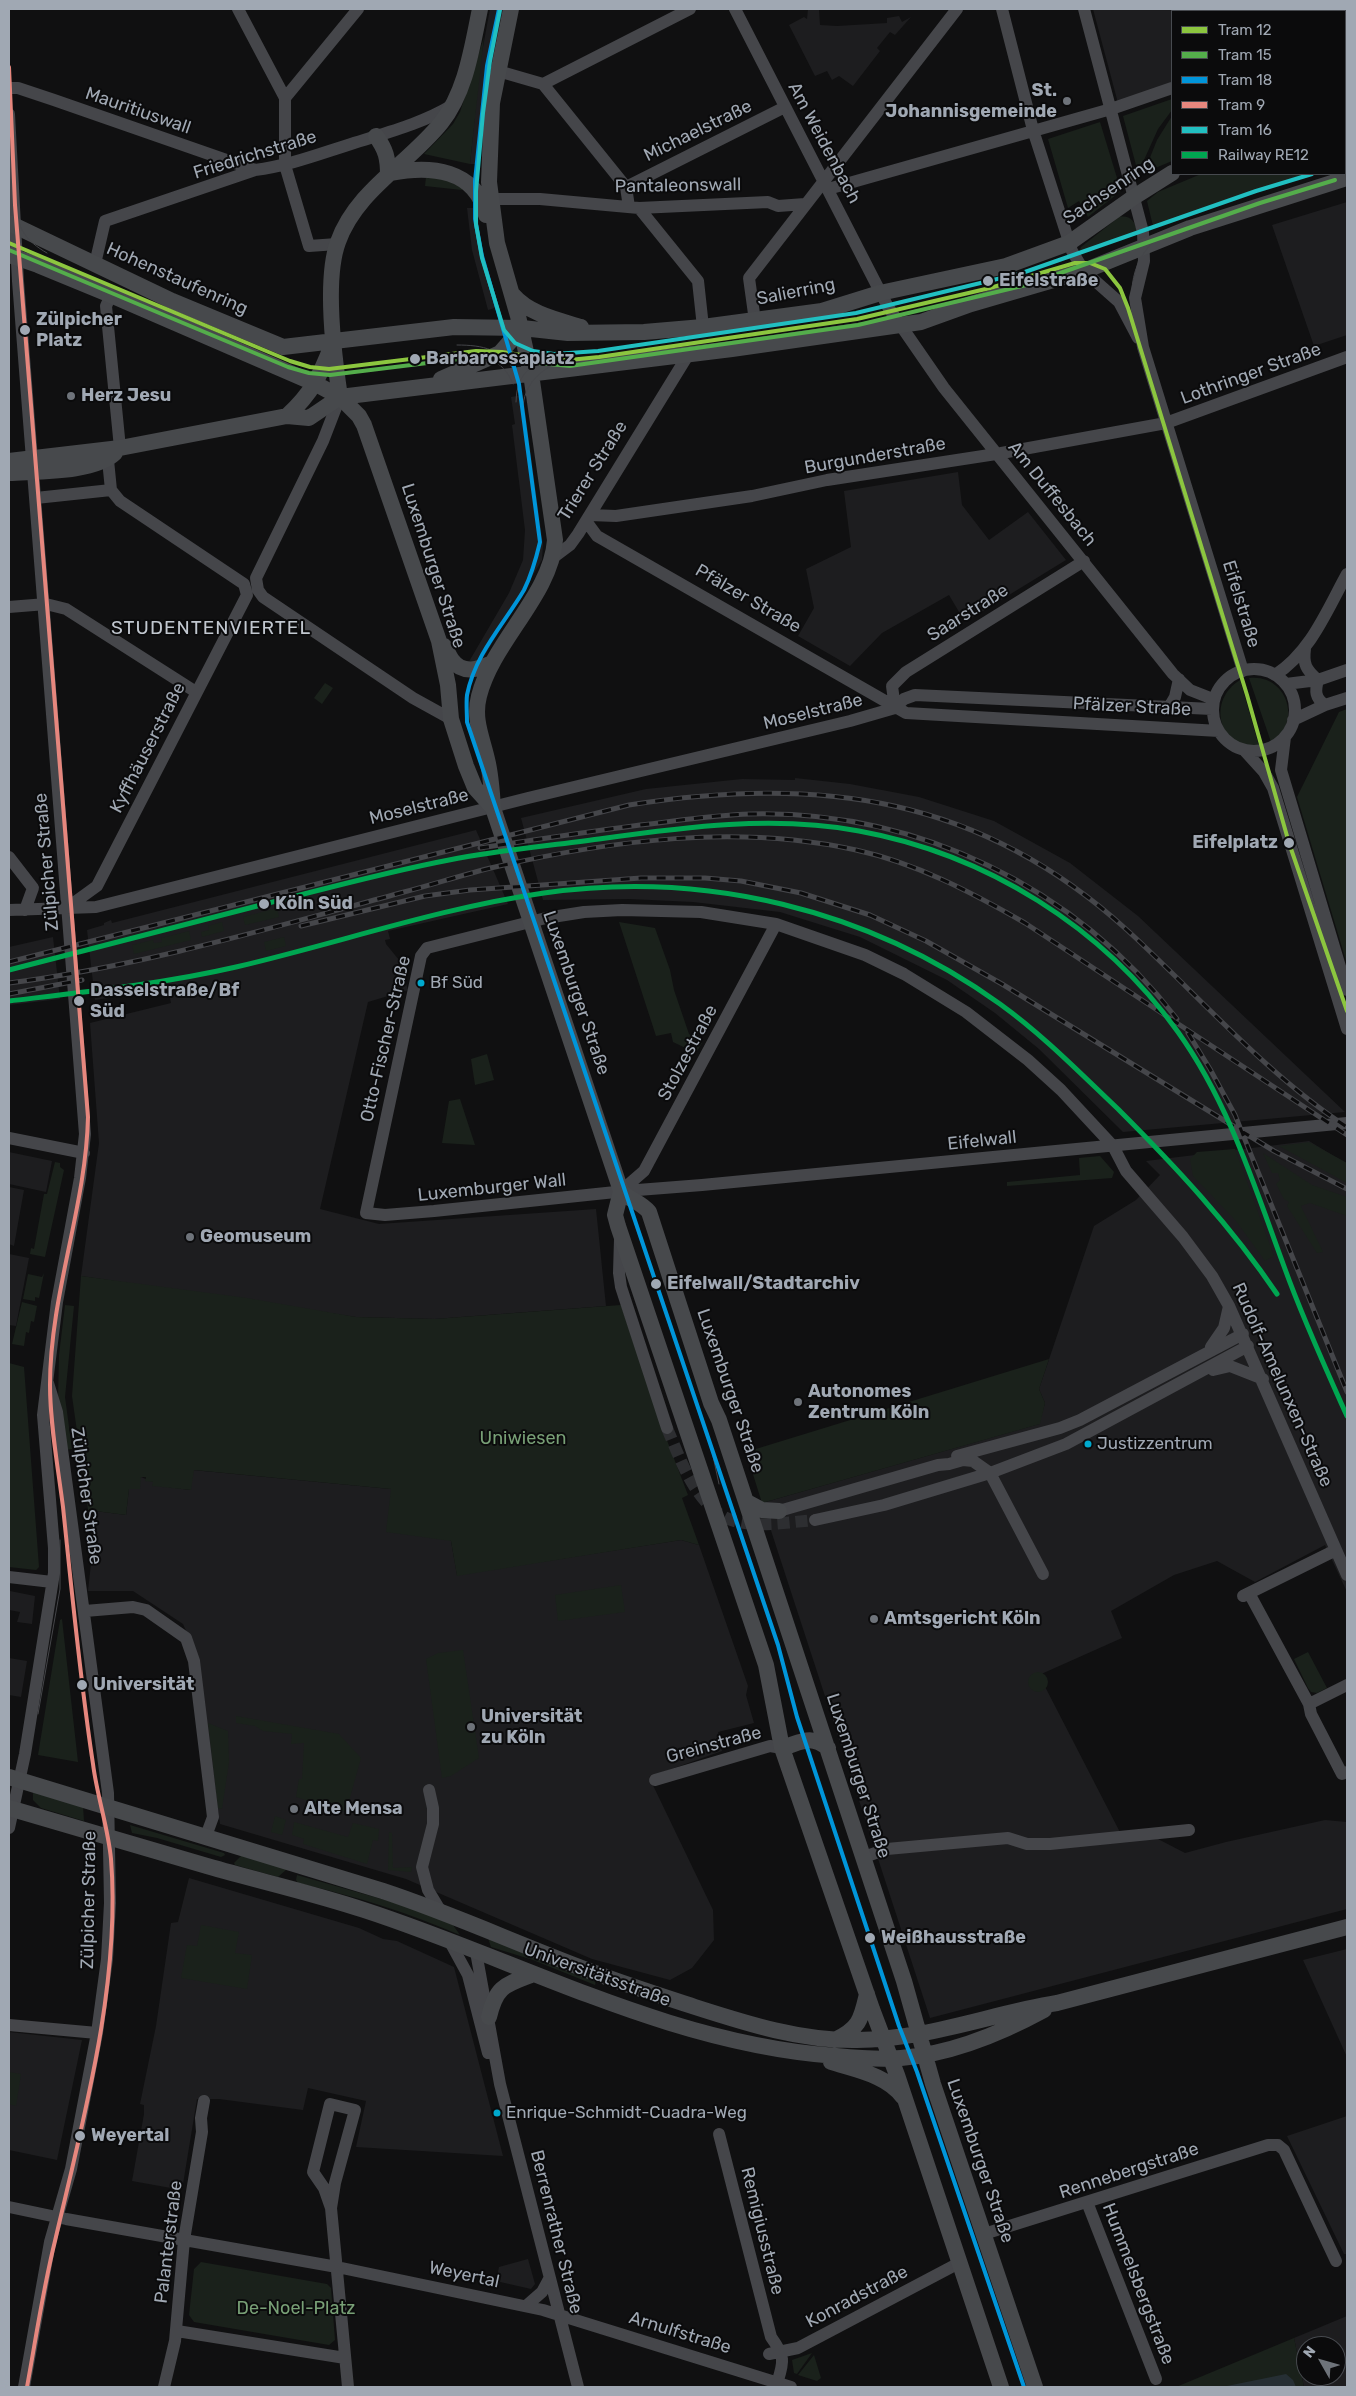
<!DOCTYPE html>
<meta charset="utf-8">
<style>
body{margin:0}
#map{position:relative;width:1356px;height:2396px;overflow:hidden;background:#101011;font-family:Rubik,sans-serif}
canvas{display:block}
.frame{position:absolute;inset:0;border:10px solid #a0a8b3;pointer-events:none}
.legend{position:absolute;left:1171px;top:10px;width:175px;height:165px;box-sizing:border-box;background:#0b0b0c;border:1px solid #474a4f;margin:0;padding:6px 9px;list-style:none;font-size:15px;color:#a0a8b3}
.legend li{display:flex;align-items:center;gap:10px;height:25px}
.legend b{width:25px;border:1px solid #474a4f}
.north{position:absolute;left:1296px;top:2336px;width:50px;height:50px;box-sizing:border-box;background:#0b0b0c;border:1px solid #474a4f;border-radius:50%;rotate:308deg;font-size:14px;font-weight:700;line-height:20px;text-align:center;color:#a0a8b3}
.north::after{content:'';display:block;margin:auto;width:18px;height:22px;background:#6e737a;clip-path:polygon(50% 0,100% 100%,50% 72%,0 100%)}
</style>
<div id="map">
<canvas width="1356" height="2396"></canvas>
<div class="frame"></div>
<ul class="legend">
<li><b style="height:6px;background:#8cc63f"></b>Tram 12</li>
<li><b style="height:6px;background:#54ad4b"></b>Tram 15</li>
<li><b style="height:6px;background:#0095da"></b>Tram 18</li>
<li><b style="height:6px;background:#e6877e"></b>Tram 9</li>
<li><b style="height:6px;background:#21bfc1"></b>Tram 16</li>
<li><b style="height:6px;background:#00a651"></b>Railway RE12</li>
</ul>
<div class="north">N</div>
</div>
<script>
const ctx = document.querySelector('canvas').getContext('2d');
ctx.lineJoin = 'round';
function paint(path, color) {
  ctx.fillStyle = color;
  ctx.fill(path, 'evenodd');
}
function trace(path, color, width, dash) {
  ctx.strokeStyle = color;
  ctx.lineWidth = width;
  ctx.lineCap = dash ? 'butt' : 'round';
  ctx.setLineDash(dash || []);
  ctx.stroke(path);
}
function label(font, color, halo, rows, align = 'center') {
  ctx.font = font + ' Rubik,sans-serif';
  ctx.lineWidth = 4;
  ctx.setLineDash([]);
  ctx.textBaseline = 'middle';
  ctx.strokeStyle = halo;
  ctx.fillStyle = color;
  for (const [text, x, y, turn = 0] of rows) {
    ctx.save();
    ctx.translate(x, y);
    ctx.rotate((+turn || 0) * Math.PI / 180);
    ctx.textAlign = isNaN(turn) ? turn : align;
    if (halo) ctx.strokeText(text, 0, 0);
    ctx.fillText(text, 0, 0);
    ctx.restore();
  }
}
paint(new Path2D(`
 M490,9H503L491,66L479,164H470L480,63Z
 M808,9H819L820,25L837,26L887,23V18L899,16L902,22L911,17L895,35L890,32L877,48L880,51L853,86L839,76L832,80L827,71L815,76L789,25L804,17L807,19Z
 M1093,9H1347V12L1172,11V83L1118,103Z
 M1347,202V335L1314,346L1272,225Z
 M467,208H477L481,244L498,307L488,310L472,250Z
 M523,395L543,545L542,560L479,665H467L509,593L523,560L525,530L512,425L515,424L511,397Z
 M958,472L962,505L989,540L1028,512L1066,560L965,622L949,595L882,633L850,666L798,636L814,608L806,569L851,547L844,491Z
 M795,778L850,784L919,797L994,821L1070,863L1138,916L1345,1112L1123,1132L1039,1049L995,1013L947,980L860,937L780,912L693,902L630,899L543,900L521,818L646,789L742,779L795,780Z
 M476,830L508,904L388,931L390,939L385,940L386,944L399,960L408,990L368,1002L320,1209L379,1224L596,1209L606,1306L435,1319L356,1317L81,1276L99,1143L90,1023L171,1003L168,989L95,1000L87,930L104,925V923L111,920L112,923Z
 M53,937L60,999L9,1005V947Z
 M1309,1141L1347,1164V1592L1325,1545L1255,1582L1217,1561L1174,1575L1111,1611L1122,1638L1039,1675L1124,1840L1158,1839L1185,1853L1226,1842L1325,1820L1347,1822V1909L930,2018L762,1503L1039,1424L1045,1403L1039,1389L1094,1226L1136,1200L1160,1175L1146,1161Z
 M9,1152L52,1161L46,1192L9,1184Z
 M9,1187L24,1190L14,1246L9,1244Z
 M9,1254L29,1258L16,1326L9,1325Z
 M193,1470L391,1489L451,1541L457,1575L681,1540L699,1545L748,1686L746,1695L754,1723L718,1732L722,1751L649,1777L713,1910L714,1940L692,1968L670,1980L592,1959L406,1879L220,1824L197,1655L183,1624L133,1591H88L93,1545L88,1510L126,1515L129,1488L141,1477L153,1482V1485L190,1490Z
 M10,1591L35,1596L32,1624L17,1622L20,1612L9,1610Z
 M9,1658L27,1661L21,1697L9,1695Z
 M189,1878L359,1928L383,1939L397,1941L454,1967L503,2156L356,2147L366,2101L308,2088L303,2110L219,2099H197L182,2190L132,2181L144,2114V2105L140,2104L156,2026L171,1923L178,1922Z
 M1347,1949V2057L1303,1960Z
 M9,2032L82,2040L57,2160L9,2150Z
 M1347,2116V2254H1344L1287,2136Z
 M528,2259L535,2284L531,2289L496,2281L499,2267Z
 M1347,2316V2387H1304L1294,2338ZM1306,2346H1336V2376H1306Z`), '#1d1d1f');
paint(new Path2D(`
 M484,37L470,164L424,154L453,124L460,112Z
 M1172,99V110L1158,129L1144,160L1137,169L1123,116Z
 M1172,116V161L1153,169L1147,165L1157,140Z
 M1100,122L1121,191L1088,217L1079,201L1068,208L1048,139Z
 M1201,174H1305L1153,226L1147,201L1158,192Z
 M426,177L445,179L462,188V190L425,186Z
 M1119,217C1130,215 1135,221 1137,231L1079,253L1081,247Z
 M1249,678C1286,673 1304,722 1271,742Z
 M1240,680L1243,690L1259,746C1219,750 1206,701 1240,680Z
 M325,683L333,688L322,704L314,698Z
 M1347,709V964L1297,797L1339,712Z
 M277,908L279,917L245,925L243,917Z
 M222,922L224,931L202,937L201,932L209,930L208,926Z
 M619,922L655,928L670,970L674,990L689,1034L702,1043L696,1053L673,1042L671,1033L656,1036Z
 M189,931L191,940L134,954L132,945L153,940L154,943L162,942L161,938Z
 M284,937L286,946L266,951L264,942Z
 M487,1054L494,1080L475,1085L471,1059Z
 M460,1099L475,1145L442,1143L449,1101Z
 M1309,1142L1347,1163V1183L1279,1146Z
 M1235,1149L1274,1256L1265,1261L1236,1221L1193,1176L1190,1159L1197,1152Z
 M1263,1153L1312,1185L1347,1197V1216L1310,1203L1301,1206L1323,1252L1317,1253L1287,1206L1289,1202L1284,1199L1276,1184L1280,1180L1278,1173H1272Z
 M1100,1156L1114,1172L1112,1178L1007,1186V1182L1080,1175L1079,1158Z
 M55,1162L60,1163V1167L64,1170L45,1257L30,1254L31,1248L34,1249L44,1194H47Z
 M44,1273L39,1298L35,1297V1301L23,1299L28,1274L42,1277Z
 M81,1276L247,1298L356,1317L435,1319L621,1305L663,1430L688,1495L682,1498L699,1545L681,1540L457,1576L451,1541L386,1532L391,1489L194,1470L191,1490L152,1486L153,1482L145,1481L146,1477H141L140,1489H129L126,1515L88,1510L93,1545L72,1396Z
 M22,1302L37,1306L34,1322L31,1321L29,1333L26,1332L24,1346L12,1344Z
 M65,1305L74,1306L65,1397L72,1449L65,1450L58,1400L59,1355Z
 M1049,1359L1039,1389L1045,1403L1040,1424L762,1503L746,1452Z
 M9,1363L24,1367L39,1567L36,1570L9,1567Z
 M621,1585L625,1612L558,1621L555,1595Z
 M62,1619L78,1762L38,1755L60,1620Z
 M463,1650L479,1758L451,1776L442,1778L426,1659L438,1653Z
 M1308,1652L1327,1688L1317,1693L1311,1692L1308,1688L1294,1659Z
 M1028 1682a10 10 0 1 1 20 0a10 10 0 1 1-20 0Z
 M236,1716L339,1734L361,1758L346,1812L296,1797L299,1779H302L304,1743L291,1744L292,1734L263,1731L255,1726L236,1723Z
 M208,1723L228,1731L229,1762L222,1809L218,1808Z
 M33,1792L83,1806L84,1821L41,1808L33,1800Z
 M275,1816L286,1820L282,1835L271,1832Z
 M294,1822L348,1837L353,1823L379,1829L378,1841L373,1840L367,1864L303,1844L304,1839L292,1835Z
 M130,1825L224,1853L225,1855L221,1857L157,1838L132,1833Z
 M389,1832L392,1833L393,1868L412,1867L411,1872L388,1870Z
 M242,1855L287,1869L278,1877L235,1865L234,1863Z
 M297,1875L420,1910L453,1925L460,1935C406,1912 355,1896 298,1883L296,1880Z
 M201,1925L239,1932L235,1953L252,1955L247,1989L181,1978L187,1945L197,1946Z
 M488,1938L556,1967L596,1981L595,1985L533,1960L491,1947Z
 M9,2072L21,2074L16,2106L9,2104Z
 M201,2262L327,2284L331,2288L335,2340L329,2345L194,2322L189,2315L194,2269Z
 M1294,2338L1304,2387H1176Z
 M812,2353L797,2374L794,2373L792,2360Z
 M814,2355L821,2378L817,2381L798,2375Z`), '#1a211b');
paint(new Path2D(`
 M1286,2374L1293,2380L1296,2387H1222Z`), '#262f34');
trace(new Path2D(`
 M667,1428C681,1461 699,1514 738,1522C763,1527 790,1522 815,1520`), '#2d2e31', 12, [12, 6]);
trace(new Path2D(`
 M238,9L285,98
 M735,9L888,307L944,388L1173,674L1190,690L1213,699
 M1002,9L1033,130L1072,251L1084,271L1119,302L1138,338
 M1084,9L1143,232L1144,261L1135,298L1143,347L1243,671
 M1345,28L1347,27
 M498,71L543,84L690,9
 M543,84L626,187L629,207
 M9,88H18L54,100L255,170
 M9,114L18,281L85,1134L80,1178L57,1302L43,1415L54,1548V1573L25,1754L9,1828
 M626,187L785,107
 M828,189L1111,109L1172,88
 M490,199H540L639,208L768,202L778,206L805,204
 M639,208L698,281L703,327
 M337,244L309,246L285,165V98L358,9
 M95,264L105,221L255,170C288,166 319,154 351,144C385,133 421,124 451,106
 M111,295L106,306L120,448
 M755,321L749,278L957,9
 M340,397L323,441L256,578L258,590L263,597L413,698L451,719
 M36,498L111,490
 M590,515L616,516L752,496L827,480L996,454L1166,423L1347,357
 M586,521L597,536L906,713L1219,731
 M554,557L570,545L578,534L688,355
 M9,607L46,604L66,609L196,692
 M1305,649C1303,664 1306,670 1318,680
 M1213 710a41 41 0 1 1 82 0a41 41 0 1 1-82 0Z
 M1275,675C1311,652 1327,610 1347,574
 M1318,680C1315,691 1315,698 1325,705
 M1286,684L1318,680L1347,670
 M895,708L892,686L906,672L1084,561
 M1168,709L1175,697L1179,679
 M1293,720L1325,705L1347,698
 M1285,737L1281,770L1347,990
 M1244,750L1264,772L1273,788L1347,1029
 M9,857L33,888L25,910
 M68,907L97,886L247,595L244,584L120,501L111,490L108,460
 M9,910L96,907L528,798L850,721L895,708L904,699L915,695L1212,709
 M1347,1123L702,1185L625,1191L434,1211L385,1215L366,1213L421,956L427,948L546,918L584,912L622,910L701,912L776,924L865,955L904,974L966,1012L1028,1060L1061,1090L1113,1146L1126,1171L1183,1237L1212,1276L1229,1306L1347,1575
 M9,1138L84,1153
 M621,1191L644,1171L776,924
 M620,1239L619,1273L621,1287L667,1428
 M1211,1347L1224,1328L1229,1306
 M1213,1370L1230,1366L1263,1379
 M957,1456L1060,1428L1080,1420L1243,1334
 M779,1511L938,1465L949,1464L963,1460L973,1461L990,1473L1043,1574
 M815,1520L884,1505L990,1473L1066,1444L1248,1346
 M9,1577L52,1582
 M1249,1593L1309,1704L1311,1714L1342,1774L1347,1772
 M1243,1596L1336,1550
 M85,1611L133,1607L146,1610L186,1638L194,1661L213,1817L206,1836
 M1309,1704L1347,1685
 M655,1780L770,1746L782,1748
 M429,1790L433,1808V1824L422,1867L428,1890L440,1910
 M864,1857L887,1849L1008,1838L1027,1844H1050L1189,1830
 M450,1942L468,1975L488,2053
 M476,1952L500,2084L578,2387
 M9,2025L97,2033
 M719,2134L771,2337C787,2359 783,2363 776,2387
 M1087,2202L1156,2379
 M9,2207L66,2219L337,2267L543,2310L791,2387
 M331,2208L324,2188L313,2172L330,2104L355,2110L335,2183L331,2208L348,2387
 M984,2234L1268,2145H1278L1284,2150L1336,2261
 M526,2306L542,2292L549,2279
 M177,2331L345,2358
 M769,2354L798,2348L959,2263
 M24,2387L50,2242L71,2169L97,2033L107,1959L110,1903L108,1793L57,1412L48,1383
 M164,2387L175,2341L184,2240L202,2132L201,2118L204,2101`), '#45464a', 12);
trace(new Path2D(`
 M511,9L492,103L489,182L497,243L518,316L531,374L555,540C551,595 493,641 479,696C473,719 482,737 487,759C491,775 492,791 493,808L621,1191C629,1200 641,1202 649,1212L711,1403L719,1420L904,1981L933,2084L1035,2387
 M1345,108L1347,107
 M376,136C386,150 388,158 388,175
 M391,173C430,165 476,169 486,215
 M9,223L172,301L283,347L454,327L522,328L568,333L644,332L703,327L822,311L880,293L1006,266L1069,243L1134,197L1172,173
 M9,255L38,265L111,295L316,384L340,397L359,416L364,425L439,641L448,685L451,719L466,766L475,788L493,808
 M513,295C529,314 558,320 581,327
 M441,379L500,353L522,328
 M340,397C334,357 324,280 338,242C356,191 408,164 441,123C466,92 472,47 480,9
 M287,416C312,393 320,376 332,345
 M9,461L120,448L287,416L309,418L340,397L732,349L921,322L971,304L1084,271L1190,228L1347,178
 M9,473C37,471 94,473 115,453
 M444,646C447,650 449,656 452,660C463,675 479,669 492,663
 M621,1191L615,1215L618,1226L766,1665L782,1748L872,2009L897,2075L1001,2387
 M747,1502L762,1510L779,1511
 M782,1748C802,1742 810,1734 828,1748
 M9,1777L383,1891C456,1915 526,1948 598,1974C630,1986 662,1996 695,2007C748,2024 801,2041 857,2040C925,2040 990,2014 1057,2003L1347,1927
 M9,1808C75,1827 141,1847 207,1866C259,1881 313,1893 364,1910C521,1961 668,2044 836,2056C857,2058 879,2060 901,2058C951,2054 1000,2034 1044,2010
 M489,2017C496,1987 504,1985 531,1975
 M835,2040C860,2028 861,2019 867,1994
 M831,2062C856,2070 887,2075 903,2097`), '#47494c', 16);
trace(new Path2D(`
 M15,205C18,229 26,241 47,253
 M1134,314C1125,272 1144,238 1184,223
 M457,345C483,345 503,349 516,374
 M457,353C482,353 503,359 513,384
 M516,402C516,354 562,357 598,351
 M523,409C523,385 541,368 563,361
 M708,1433L719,1484
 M38,1714L60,1589V1540`), '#45464a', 1);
const rail = new Path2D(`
 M480,848C533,840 586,832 640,825C676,821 713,815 750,814C917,810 1076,887 1177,1019
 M301,926L425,896L470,890L571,883L641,878H705L741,881L801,893L870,915L926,941L1002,984L1274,1151L1347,1189
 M9,962L629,805C819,775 980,796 1127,930C1198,995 1267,1075 1347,1127
 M9,983C143,966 274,927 404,892C435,884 465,874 495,867C613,840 737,824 856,850C916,863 971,892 1025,923L1347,1135
 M9,994L82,980
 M1188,1033L1210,1069L1235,1115L1347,1392`);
trace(rail, '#45464a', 5);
trace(rail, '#0b0b0c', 3, [9]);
trace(new Path2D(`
 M9,970C93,948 177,927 261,905C324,889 386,872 449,860C499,850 549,846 599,839C685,827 773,815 859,831C986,854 1103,927 1178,1032C1229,1103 1255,1188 1285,1269C1303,1319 1325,1367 1347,1416
 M9,1001C85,992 162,984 236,967C339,943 439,908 544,893C704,870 868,909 1000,1004C1043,1035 1080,1073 1118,1109C1176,1167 1231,1226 1277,1294`), '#00a651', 5);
trace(new Path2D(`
 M9,243L290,361L310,367L329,369L476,351L502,352L546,359L569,360L599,357L857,319L990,288L1075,263H1090L1105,269L1120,288L1128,308L1247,695L1289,843L1347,1011`), '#8cc63f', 4);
trace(new Path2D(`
 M9,250L288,367L309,373L330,375L476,357L570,366L858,325L1026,285L1260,203L1335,180`), '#54ad4b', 4);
trace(new Path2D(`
 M499,9L487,66L475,181V219L482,256L519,384L540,542C536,559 532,574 524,590C504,624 475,654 467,695C466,703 467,713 467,722L778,1645L797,1717L899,2026L917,2072L1024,2387`), '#0095da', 4);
trace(new Path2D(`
 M9,67L15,205L88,1117C86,1207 50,1294 50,1385C50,1425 58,1467 63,1507C72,1593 80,1679 93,1764C97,1796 108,1827 111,1859C121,1983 83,2121 55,2241C43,2289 36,2338 27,2387`), '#e6877e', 4);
trace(new Path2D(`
 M500,10L490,61L483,113L476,191V224L482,258L504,330L515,343L533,351L554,354L598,351L856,313L1022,273L1256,191L1312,174`), '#21bfc1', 4);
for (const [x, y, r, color] of [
 [1067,101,5,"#6e737a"],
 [988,281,6,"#a0a8b3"],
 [25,330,6,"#a0a8b3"],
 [415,359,6,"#a0a8b3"],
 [71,396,5,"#6e737a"],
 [1289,843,6,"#a0a8b3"],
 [264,904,6,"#a0a8b3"],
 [421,983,4.5,"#00a9ce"],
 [79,1001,6,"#a0a8b3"],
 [190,1237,5,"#6e737a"],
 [656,1284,6,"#a0a8b3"],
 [798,1402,5,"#6e737a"],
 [1088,1444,4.5,"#00a9ce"],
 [874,1619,5,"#6e737a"],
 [82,1685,6,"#a0a8b3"],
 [471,1727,5,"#6e737a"],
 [294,1809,5,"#6e737a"],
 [870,1938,6,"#a0a8b3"],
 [497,2113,4.5,"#00a9ce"],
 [80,2136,6,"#a0a8b3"]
]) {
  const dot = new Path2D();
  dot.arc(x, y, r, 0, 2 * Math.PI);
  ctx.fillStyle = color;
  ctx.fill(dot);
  trace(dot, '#0b0b0c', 2);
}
label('17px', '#a0a8b3', '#0b0b0c', [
 ["Bf Süd",430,983],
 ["Justizzentrum",1097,1444],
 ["Enrique-Schmidt-Cuadra-Weg",506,2113]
], 'left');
label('bold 18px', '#a0a8b3', '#0b0b0c', [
 ["St.",1057,91,"right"],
 ["Johannisgemeinde",1057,112,"right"],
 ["Herz Jesu",81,396],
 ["Geomuseum",200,1237],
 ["Autonomes",808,1392],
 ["Zentrum Köln",808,1413],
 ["Amtsgericht Köln",884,1619],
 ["Universität",481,1717],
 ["zu Köln",481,1738],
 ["Alte Mensa",304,1809]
], 'left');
label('18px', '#a0a8b3', '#0b0b0c', [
 ["Mauritiuswall",138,111,19],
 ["Michaelstraße",698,131,-26],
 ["Am Weidenbach",824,143,62],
 ["Friedrichstraße",255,155,-17],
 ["Pantaleonswall",678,186,-1],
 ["Sachsenring",1109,191,-34],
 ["Hohenstaufenring",177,279,24],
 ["Salierring",796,292,-11],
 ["Lothringer Straße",1251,374,-20],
 ["Burgunderstraße",875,456,-10],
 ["Trierer Straße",593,471,-58],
 ["Am Duffesbach",1052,494,51],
 ["Luxemburger Straße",433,566,72],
 ["Pfälzer Straße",748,599,30],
 ["Eifelstraße",1241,604,73],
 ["Saarstraße",968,613,-32],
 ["Pfälzer Straße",1132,707,3],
 ["Moselstraße",813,712,-14],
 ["Kyffhäuserstraße",148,748,-63],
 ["Moselstraße",419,807,-14],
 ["Zülpicher Straße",47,862,-95],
 ["Luxemburger Straße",576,993,71],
 ["Otto-Fischer-Straße",386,1039,-77],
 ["Stolzestraße",688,1053,-62],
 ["Eifelwall",982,1141,-6],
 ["Luxemburger Wall",492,1188,-6],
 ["Rudolf-Amelunxen-Straße",1282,1385,66],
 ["Luxemburger Straße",730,1391,71],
 ["Zülpicher Straße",86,1496,82],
 ["Greinstraße",714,1745,-15],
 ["Luxemburger Straße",858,1776,72],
 ["Zülpicher Straße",89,1900,-89],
 ["Universitätsstraße",597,1975,20],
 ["Luxemburger Straße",980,2161,71],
 ["Rennebergstraße",1129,2171,-18],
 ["Remigiusstraße",762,2231,76],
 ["Berrenrather Straße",556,2232,76],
 ["Palanterstraße",169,2242,-83],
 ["Weyertal",464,2275,12],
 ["Hummelsbergstraße",1138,2284,69],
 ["Konradstraße",857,2297,-28],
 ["Arnulfstraße",680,2333,17]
]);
label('bold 18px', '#a0a8b3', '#0b0b0c', [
 ["Eifelstraße",999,281],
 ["Zülpicher",36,320],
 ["Platz",36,341],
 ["Barbarossaplatz",426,359],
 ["Eifelplatz",1278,843,"right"],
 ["Köln Süd",275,904],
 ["Dasselstraße/Bf",90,991],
 ["Süd",90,1012],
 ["Eifelwall/Stadtarchiv",667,1284],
 ["Universität",93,1685],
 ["Weißhausstraße",881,1938],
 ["Weyertal",91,2136]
], 'left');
label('18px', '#78a076', '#0b0b0c', [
 ["Uniwiesen",523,1439],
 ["De-Noel-Platz",296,2309]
]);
ctx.letterSpacing = '1px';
label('19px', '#c1c7cf', '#0b0b0c', [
 ["STUDENTENVIERTEL",211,629]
]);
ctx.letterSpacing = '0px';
</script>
